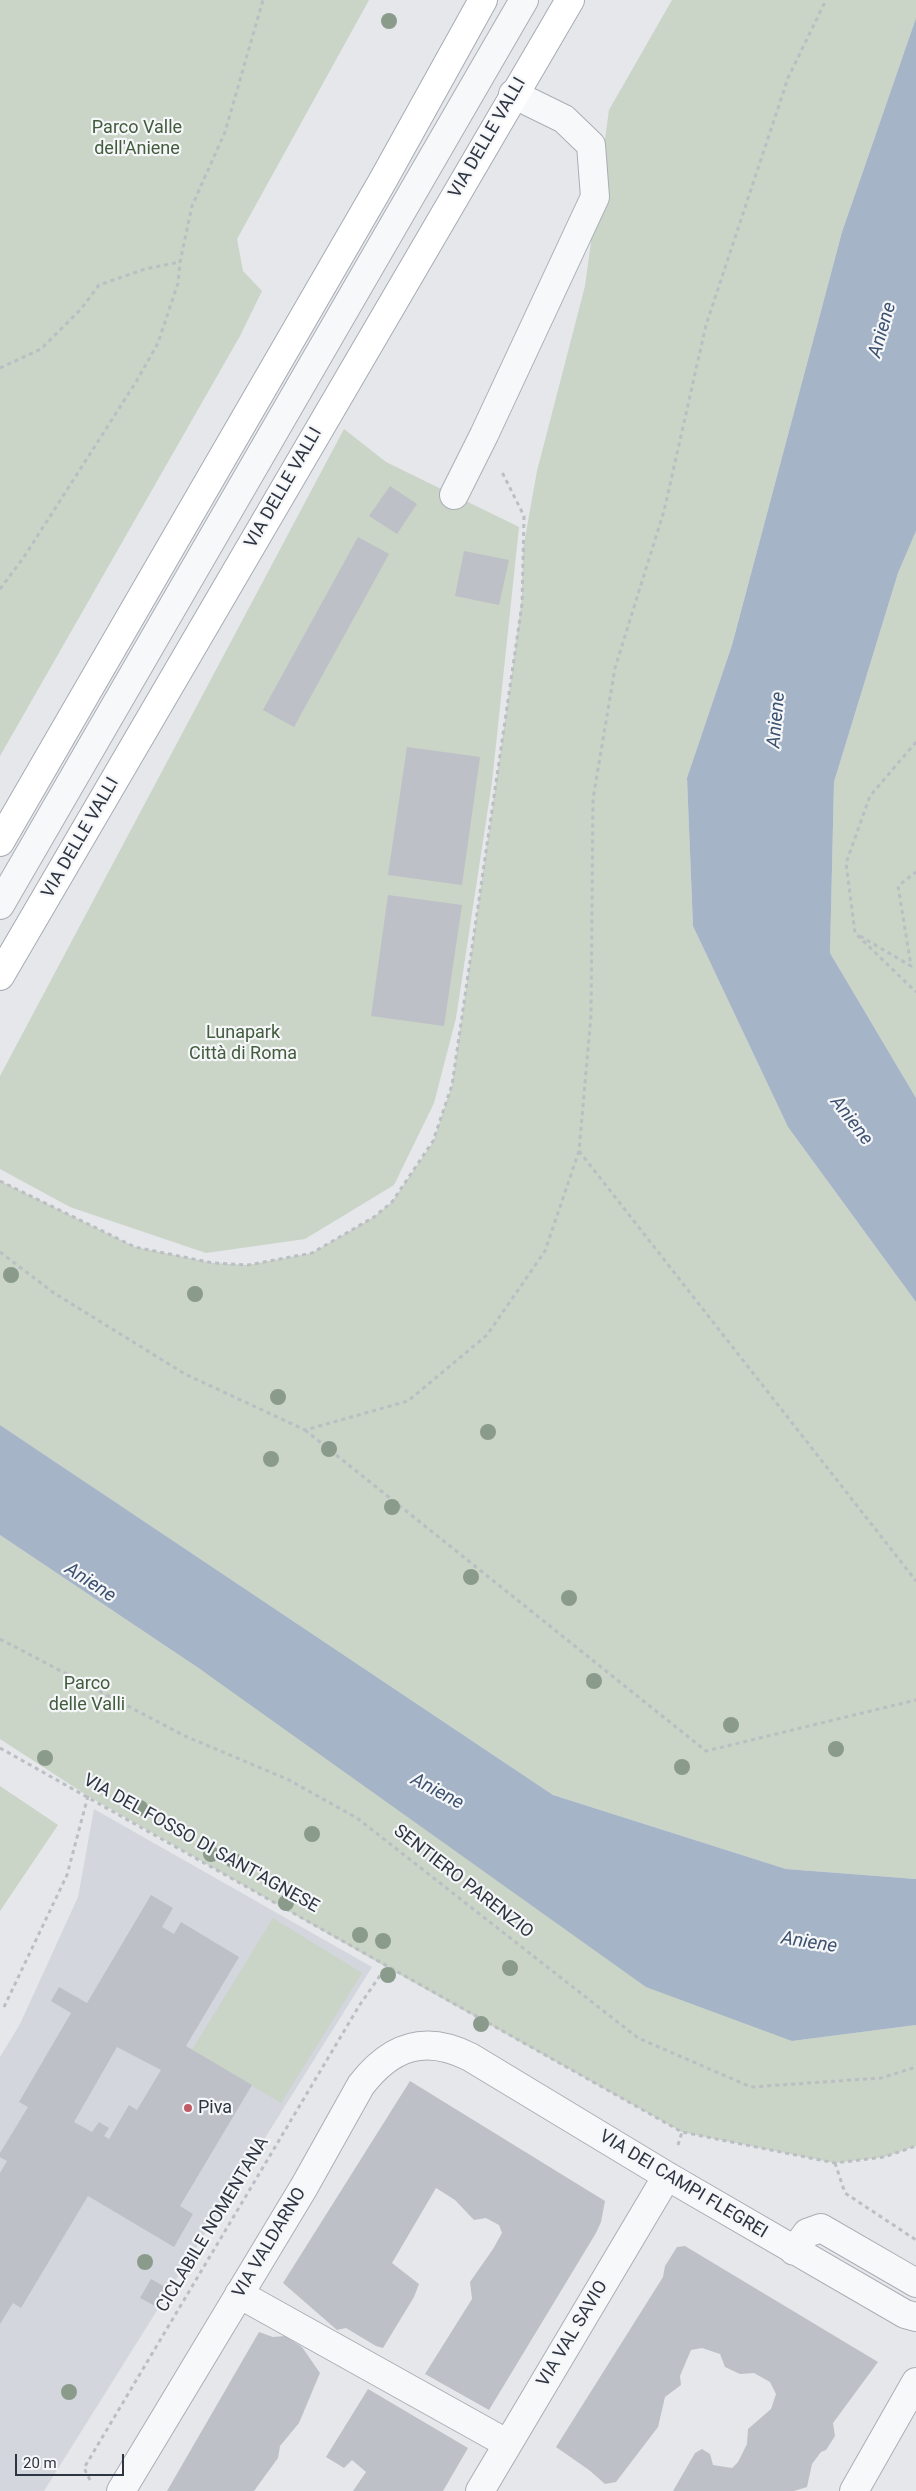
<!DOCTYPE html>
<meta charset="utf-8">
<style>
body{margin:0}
#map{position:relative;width:916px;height:2491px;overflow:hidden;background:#e5e7eb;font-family:Roboto,sans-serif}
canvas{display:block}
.scale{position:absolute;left:15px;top:2454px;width:109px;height:22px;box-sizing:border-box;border:2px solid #2e3542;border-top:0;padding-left:6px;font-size:15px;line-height:18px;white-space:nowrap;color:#2e3542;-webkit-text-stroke:4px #f5f6f8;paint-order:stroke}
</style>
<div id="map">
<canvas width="916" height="2491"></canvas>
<div class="scale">20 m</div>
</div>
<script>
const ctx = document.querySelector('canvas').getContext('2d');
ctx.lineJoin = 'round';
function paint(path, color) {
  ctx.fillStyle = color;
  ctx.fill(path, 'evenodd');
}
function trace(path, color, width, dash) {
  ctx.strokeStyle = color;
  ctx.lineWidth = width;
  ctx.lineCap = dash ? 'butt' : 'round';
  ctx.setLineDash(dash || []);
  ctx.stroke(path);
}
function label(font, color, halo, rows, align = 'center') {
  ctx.font = font + ' Roboto,sans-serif';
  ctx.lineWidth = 4.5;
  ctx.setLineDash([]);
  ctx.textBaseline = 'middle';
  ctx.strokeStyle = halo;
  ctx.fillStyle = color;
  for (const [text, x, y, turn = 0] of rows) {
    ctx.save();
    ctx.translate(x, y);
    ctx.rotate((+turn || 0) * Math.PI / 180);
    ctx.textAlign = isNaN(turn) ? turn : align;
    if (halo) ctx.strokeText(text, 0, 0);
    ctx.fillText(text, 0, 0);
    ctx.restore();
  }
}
paint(new Path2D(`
 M94,1809L372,1967L44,2491H0V2057L20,2024L78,1897Z`), '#d3d6dd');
paint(new Path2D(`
 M0,0H369L237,239L243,271L262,291L240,336L0,756Z
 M672,0H916V18L842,232L732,645L687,778L693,926L788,1127L916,1302V1879L786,1869L553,1795L0,1425V1181L135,1247L213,1263L248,1265L312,1253L374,1217L392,1202L433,1142L452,1085L513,666L522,597L523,549L537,471L585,286L609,110Z
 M344,429L386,462L519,527L492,782L456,1018L434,1103L394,1185L305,1239L206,1253L70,1207L0,1169V1076Z
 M916,531V1098L830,953L834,782L898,573Z
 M0,1535L200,1669L792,2041L916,2025V2146L884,2157L835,2163L682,2132L386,1967L88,1796L0,1739Z
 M0,1786L58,1825L0,1911Z
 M273,1918L362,1973L281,2103L192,2050Z`), '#cad4c7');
paint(new Path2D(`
 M916,18V531L898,573L834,782L830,953L916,1098V1302L788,1127L693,926L687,778L732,645L842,232Z
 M0,1425L553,1795L786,1869L916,1879V2025L792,2041L646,1987L200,1669L0,1535Z`), '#a5b4c6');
paint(new Path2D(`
 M390,486L417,504L397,534L369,516Z
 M358,537L389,554L294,727L263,710Z
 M464,551L509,560L499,605L455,596Z
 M407,747L480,757L462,885L388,875Z
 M388,895L462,905L444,1026L371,1016Z
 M151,1895L173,1908L162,1927L174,1934L181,1922L239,1957L186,2046L252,2085L180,2206L193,2214L174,2247L88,2196L21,2308L13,2303L0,2324V2173L7,2161L0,2157V2153L28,2107L19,2102L71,2013L51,2001L59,1987L87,2003ZM117,2047L161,2070L137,2110L129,2105L109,2139L104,2136L109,2128L99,2122L92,2132L74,2122Z
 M410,2081L605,2201L601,2222L596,2233L489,2410L425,2374L472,2299L470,2282L493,2249L502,2233L499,2225L486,2218L474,2220L455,2200L436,2188L392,2263L419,2284L414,2297L383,2348L376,2346L346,2328L337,2330L283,2283Z
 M685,2246L878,2362L833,2423L835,2436L826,2450L821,2452L812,2464L807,2487L794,2491H673L695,2453L702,2449L710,2454L713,2465L732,2468L738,2462L747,2444L748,2429L771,2409L776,2394L770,2382L754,2373L740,2374L725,2367L720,2354L702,2348L691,2350L680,2376L681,2385L665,2397L658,2427L616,2482L605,2484L589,2470L556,2447L663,2277L665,2266L677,2247Z
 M151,2279L169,2289L159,2308L140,2298Z
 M259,2332L273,2337L285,2336L302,2347L320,2373L299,2423L280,2446L278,2458L254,2491H167Z
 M368,2389L468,2448L443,2491H353L366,2472L352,2460L344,2468L326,2457Z`), '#bdc0c7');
const minor = new Path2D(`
 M454,495L484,435L595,197L591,145L564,119L513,94
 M0,905L524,0
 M794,2251L807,2233L821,2228L916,2283
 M239,2294L508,2444
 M121,2491L304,2187L361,2085C391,2046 425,2034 470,2057L667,2176L905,2314L916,2317
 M480,2491L667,2176
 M854,2491L916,2382`);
const major = new Path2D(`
 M0,842L382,182L483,0
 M0,976L570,0`);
trace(minor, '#aaaeb5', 30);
trace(major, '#a6abb5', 30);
trace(new Path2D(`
 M0,368L41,349L81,309L99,285L145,269L180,262
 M0,589L24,557L136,382L158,343L178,283L180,262L192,206L225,132L263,0
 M916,742L870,796L846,863L855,933L916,992
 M860,936L911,966L898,886L916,872
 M579,1151L916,1581
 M0,1181L135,1247L213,1263L248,1265L312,1253L374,1217L392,1202L433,1141L452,1085L522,604L524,516L502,472
 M0,1252L54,1293L185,1374L305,1430L408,1401L487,1335L545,1251L579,1151L591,1015L593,799L615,668L664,511L706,325L788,78L826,0
 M305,1430L706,1751L916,1700
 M0,1639L185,1736L289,1780L357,1818L638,2038L751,2087L881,2078L916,2067
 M0,1748L682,2132L835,2163L884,2157L916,2146
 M4,2007L67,1875L88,1796
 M678,2145L682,2132
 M835,2163L845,2193L916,2240
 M90,2480L84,2468L359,2006L386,1967`), '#bbbec3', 3, [4, 4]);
trace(minor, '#f7f8fa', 28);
trace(major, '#fff', 28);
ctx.fillStyle = '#8b9b8b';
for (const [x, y] of [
 [389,21],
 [11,1275],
 [195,1294],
 [278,1397],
 [488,1432],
 [329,1449],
 [271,1459],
 [392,1507],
 [471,1577],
 [569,1598],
 [594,1681],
 [731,1725],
 [836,1749],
 [45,1758],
 [682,1767],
 [140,1808],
 [312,1834],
 [211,1854],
 [233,1860],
 [286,1903],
 [360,1935],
 [383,1941],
 [510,1968],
 [388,1975],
 [481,2024],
 [145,2262],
 [69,2392]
]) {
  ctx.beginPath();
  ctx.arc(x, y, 8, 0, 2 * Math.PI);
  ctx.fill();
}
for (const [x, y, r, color] of [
 [188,2108,5,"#c05a65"]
]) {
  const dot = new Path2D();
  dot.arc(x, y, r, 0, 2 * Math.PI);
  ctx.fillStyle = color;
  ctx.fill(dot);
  trace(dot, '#f5f6f8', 2);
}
label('18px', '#425c3d', '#f5f6f8', [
 ["Parco Valle",137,128],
 ["dell'Aniene",137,149],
 ["Lunapark",243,1033],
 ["Città di Roma",243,1054],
 ["Parco",87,1684],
 ["delle Valli",87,1705]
]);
label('18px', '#2e3542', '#f5f6f8', [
 ["VIA DELLE VALLI",488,138,-60],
 ["VIA DELLE VALLI",284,488,-60],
 ["VIA DELLE VALLI",81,838,-60],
 ["VIA DEL FOSSO DI SANT'AGNESE",201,1844,29],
 ["SENTIERO PARENZIO",463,1882,38],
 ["VIA DEI CAMPI FLEGREI",683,2185,31],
 ["CICLABILE NOMENTANA",213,2225,-59],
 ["VIA VALDARNO",270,2243,-59],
 ["VIA VAL SAVIO",573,2334,-59]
]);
label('18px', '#2e3542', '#f5f6f8', [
 ["Piva",198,2108]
], 'left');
label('italic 19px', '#3d5271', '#f5f6f8', [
 ["Aniene",883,330,-74],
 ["Aniene",777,720,-85],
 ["Aniene",851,1121,52],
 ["Aniene",90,1583,33],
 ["Aniene",437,1792,28],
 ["Aniene",809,1943,9]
]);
</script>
